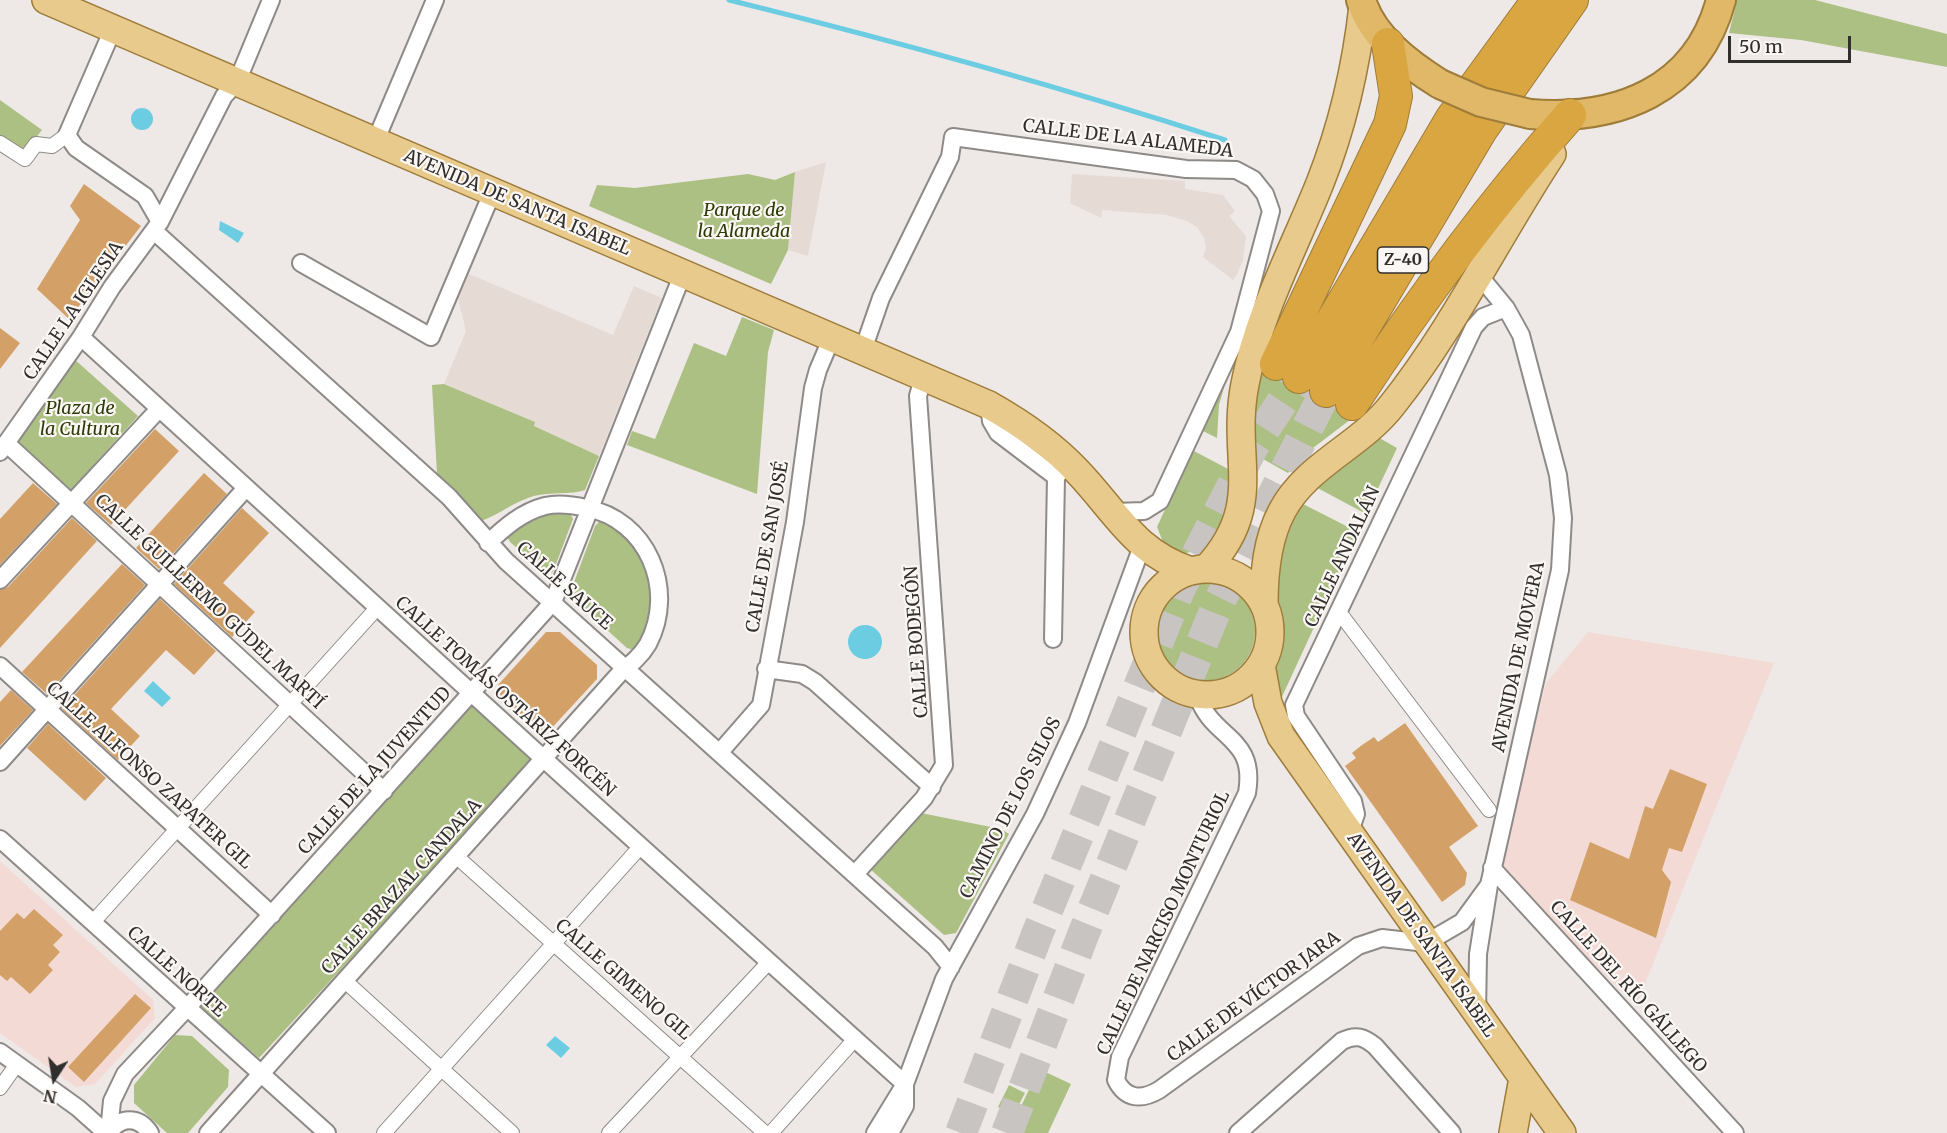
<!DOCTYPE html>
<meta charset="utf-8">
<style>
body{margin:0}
#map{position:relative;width:1947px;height:1133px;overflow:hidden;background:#eee9e6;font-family:Merriweather,serif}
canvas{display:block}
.north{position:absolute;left:24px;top:1049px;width:60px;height:60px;-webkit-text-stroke:4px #fbf7f4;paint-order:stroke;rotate:192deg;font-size:16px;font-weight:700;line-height:24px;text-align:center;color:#302f2e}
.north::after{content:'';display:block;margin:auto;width:21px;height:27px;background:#302f2e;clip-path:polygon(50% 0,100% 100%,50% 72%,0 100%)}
.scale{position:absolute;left:1728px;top:36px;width:123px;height:27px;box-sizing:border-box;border:3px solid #302f2e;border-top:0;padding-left:8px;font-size:18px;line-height:21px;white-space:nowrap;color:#302f2e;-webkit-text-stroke:4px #fbf7f4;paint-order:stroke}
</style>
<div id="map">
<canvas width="1947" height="1133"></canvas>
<div class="north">N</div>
<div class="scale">50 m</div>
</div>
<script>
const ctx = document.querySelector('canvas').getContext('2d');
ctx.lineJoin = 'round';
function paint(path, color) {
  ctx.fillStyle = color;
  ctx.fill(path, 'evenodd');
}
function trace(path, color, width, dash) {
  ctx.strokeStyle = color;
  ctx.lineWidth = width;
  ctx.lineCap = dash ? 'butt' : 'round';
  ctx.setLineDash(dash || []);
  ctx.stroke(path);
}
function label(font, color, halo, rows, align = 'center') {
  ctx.font = font + ' Merriweather,serif';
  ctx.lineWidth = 4.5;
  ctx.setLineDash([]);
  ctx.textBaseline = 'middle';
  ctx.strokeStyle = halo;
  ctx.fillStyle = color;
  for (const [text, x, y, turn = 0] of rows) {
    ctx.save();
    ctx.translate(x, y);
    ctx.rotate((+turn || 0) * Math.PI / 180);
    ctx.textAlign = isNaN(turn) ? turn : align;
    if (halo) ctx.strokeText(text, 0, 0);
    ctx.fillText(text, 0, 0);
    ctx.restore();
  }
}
paint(new Path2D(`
 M826,162L808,256L788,250L795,172Z
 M1072,174L1185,181V189L1223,195L1235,211L1229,216L1246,236L1243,260L1236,276L1233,280L1203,257L1206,248L1204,238L1197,227L1187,221L1167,215L1102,210L1101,218L1070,203Z
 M469,274L613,335L634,286L662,298L599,456L534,426L535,422L444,384L466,331L458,298Z`), '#e5dad4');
paint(new Path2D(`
 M1588,632L1774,663L1636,1006L1570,940L1501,863L1546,683Z
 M0,861L153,1000L155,1018L95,1084L76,1087L0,1033Z`), '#f4dad5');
paint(new Path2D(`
 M1737,0H1815L1947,34V67L1801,40L1729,33Z
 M0,100L42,130L24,153L0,136Z
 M795,172L788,250L771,284L589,206L597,185L635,188L748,174L775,180Z
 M742,317L774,330L768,352L757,494L627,445L632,431L655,439L694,343L726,356Z
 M73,358L138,416L70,491L16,441Z
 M1265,359L1363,410L1313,448L1288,473L1254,454L1255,392Z
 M1223,383L1225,384L1219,405L1217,438L1199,429Z
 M444,384L535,422L534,426L599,456L585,490C572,495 546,491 528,498C511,504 498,515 481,521L437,474L432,385Z
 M1376,436L1397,448L1366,514L1312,485Z
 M1192,450L1230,470C1229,507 1229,516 1208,547L1183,554L1165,547L1157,527Z
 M1301,503L1358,532L1280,701L1272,672L1279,625L1275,596L1279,545Z
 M551,513H570L573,519L553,572L547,575L510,542L507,537L517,527Z
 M601,520C640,541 658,578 648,622C646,632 641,644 633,650L627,648L574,600L570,593L595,526Z
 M1155 631a50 50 0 1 1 100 0a50 50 0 1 1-100 0Z
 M471,702L533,761L259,1058L200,1007L384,791Z
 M921,813L1001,829L1009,834L956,933L944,935L869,868Z
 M175,1035L192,1036L229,1070L228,1087L188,1133H167L134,1103V1085Z
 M1039,1069L1071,1084L1048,1133H1024L1011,1127Z
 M1009,1085L1025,1093L1014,1114L998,1107Z`), '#abc082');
paint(new Path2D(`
 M131 119a11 11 0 1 1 22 0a11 11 0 1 1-22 0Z
 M220,221L244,233L238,243L219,230Z
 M848 642a17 17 0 1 1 34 0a17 17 0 1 1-34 0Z
 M153,681L171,698L162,707L144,691Z
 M555,1036L570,1048L561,1058L546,1045Z`), '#6ccce2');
trace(new Path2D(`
 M729,0C896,41 1061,87 1225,140`), '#6ccce2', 5);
paint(new Path2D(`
 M84,184L141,226L69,319L37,289L80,220L70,206Z
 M0,328L20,343L0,369Z
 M155,429L179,451L111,525L86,503Z
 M204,473L227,494L159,569L136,548Z
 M33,483L57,504L0,565V519Z
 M242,508L269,533L223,583L255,612L232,637L174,584Z
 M72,518L97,541L0,648V590L8,587Z
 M122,564L145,585L47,694L22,672Z
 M160,599L216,651L194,675L166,650L111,709L140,736L118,760L62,709Z
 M546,632H560L597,665V679L549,731L535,732L499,699L498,685Z
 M11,690L33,710L0,746V702Z
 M1405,723L1478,826L1449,847L1467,873L1465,885L1442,902L1345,766L1356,758L1352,753L1362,745L1374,737L1378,742Z
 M48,724L106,778L85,801L27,748Z
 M1670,769L1707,784L1682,852L1669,848L1662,870L1671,882L1656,938L1570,900L1590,842L1629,859L1645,806L1653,809Z
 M34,909L63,935L53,945L60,952L48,965L53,970L30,994L11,977L7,981L0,975V931L17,913L24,919Z
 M135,994L151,1008L84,1082L68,1067Z`), '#d3a167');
trace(new Path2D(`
 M961,1133L1038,932L1179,590L1253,446L1299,377
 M1007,1133L1083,935L1217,606L1326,391`), '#c8c4c1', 32, [32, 16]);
const pedestrian = new Path2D(`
 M0,143L25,159L36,144L52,146L67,135
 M1339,612L1489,810
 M456,856L765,1133
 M93,922L377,608
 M344,980L512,1133
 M0,1088L17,1064
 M384,1133L641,846
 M609,1133L769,962
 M771,1133L855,1039`);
const minor = new Path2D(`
 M113,29L67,135L76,148L145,196L160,222
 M375,142L435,0
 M154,231L449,497L506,561L935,947L951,967
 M301,263L431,337L492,193
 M81,337L567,780L905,1084V1106L890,1133
 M863,350L881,298L950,157L953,137L1186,169L1236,170L1253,179L1265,194L1271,211L1239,332L1160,501L1144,511L1114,512
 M989,405L991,421L998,433L1056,477
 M6,443L384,791
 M0,452L81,337L112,287L160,222L224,96L237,82L271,0
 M0,580L159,409
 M1053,639L1056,477L1068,462
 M0,666L272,915
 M766,669L802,674L815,682L932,787
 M1197,694C1211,740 1257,735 1247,793L1120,1057L1116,1080C1126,1100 1142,1100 1159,1090L1358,946L1382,938L1426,943L1462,922L1489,885
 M720,752L761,705L795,522L813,388L818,370L832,337
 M0,762L246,488
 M1349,834L1356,814L1353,801L1296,716L1294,705L1474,327L1483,317L1506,308
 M0,839L327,1133
 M1492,868L1735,1133
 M855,874L924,798L944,765L918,396L924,375
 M1477,1014L1478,954L1489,885L1560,570L1563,518L1558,475L1521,335L1506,308L1478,274
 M0,1052L78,1108L106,1133
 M109,1132L112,1101L125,1074L187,1008L553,602L683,273
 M109,1133C120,1116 139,1116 150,1133
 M208,1133L620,673C631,664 641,656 648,644C677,589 647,519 586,508C573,505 559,503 545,506C522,512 505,527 488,543
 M875,1133L905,1084L944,979L1035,814L1077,723L1142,546
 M1238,1133L1342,1041C1356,1034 1364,1037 1375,1046L1452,1133`);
const primary = new Path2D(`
 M46,0L989,405C1021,423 1053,445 1078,472C1117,513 1134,552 1191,571
 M1144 632a63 63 0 1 1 126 0a63 63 0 1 1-126 0Z
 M1206,569C1267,504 1230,459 1245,384C1258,315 1294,248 1320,183C1343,125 1356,68 1363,6
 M1264,604C1264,572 1267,539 1282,511C1307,464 1361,446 1393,404C1454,327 1498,236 1552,154
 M1261,665L1268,703L1281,736L1562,1133
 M1513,1133L1523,1078`);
const trunk = new Path2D(`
 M1361,0C1372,37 1408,64 1440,84
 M1530,114C1617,121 1697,91 1721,0`);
const motorway = new Path2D(`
 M1276,364L1390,124L1396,96L1388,44
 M1299,377L1452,118L1538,0
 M1326,391L1481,130L1572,0
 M1352,404C1418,303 1490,205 1570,115`);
trace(pedestrian, '#8e8a87', 16);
trace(minor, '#8e8a87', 20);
trace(primary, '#9e7c3a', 30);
trace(trunk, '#9e7c3a', 32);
trace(motorway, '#9e7c3a', 34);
trace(pedestrian, '#fff', 14);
trace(minor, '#fff', 16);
trace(primary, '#e8ca8d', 27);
trace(trunk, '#e0b867', 28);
trace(motorway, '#d9a641', 32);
const trunkBridge = new Path2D(`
 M1440,84L1481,102L1530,114`);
trace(trunkBridge, '#9e7c3a', 32, []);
trace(trunkBridge, '#e0b867', 28);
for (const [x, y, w] of [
 [1403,260,51]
]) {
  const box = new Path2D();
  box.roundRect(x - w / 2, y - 13, w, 26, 4.5);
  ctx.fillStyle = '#fbf7f4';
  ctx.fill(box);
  trace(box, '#302f2e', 1.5);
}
label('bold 16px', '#302f2e', null, [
 ["Z-40",1403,260]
]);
label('18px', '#302f2e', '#fbf7f4', [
 ["CALLE DE LA ALAMEDA",1128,139,7],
 ["AVENIDA DE SANTA ISABEL",517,203,23],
 ["CALLE LA IGLESIA",74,311,-56],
 ["CALLE DE SAN JOSÉ",768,547,-80],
 ["CALLE ANDALÁN",1343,557,-65],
 ["CALLE SAUCE",564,586,42],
 ["CALLE GUILLERMO GÚDEL MARTÍ",209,602,43],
 ["CALLE BODEGÓN",917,642,-94],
 ["AVENIDA DE MOVERA",1519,657,-78],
 ["CALLE TOMÁS OSTÁRIZ FORCÉN",505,697,42],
 ["CALLE DE LA JUVENTUD",375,771,-48],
 ["CALLE ALFONSO ZAPATER GIL",149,776,42],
 ["CAMINO DE LOS SILOS",1011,808,-63],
 ["CALLE BRAZAL CANDALA",402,887,-48],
 ["CALLE DE NARCISO MONTURIOL",1164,923,-65],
 ["AVENIDA DE SANTA ISABEL",1421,935,55],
 ["CALLE NORTE",176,972,42],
 ["CALLE GIMENO GIL",623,980,41],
 ["CALLE DEL RÍO GÁLLEGO",1628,987,48],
 ["CALLE DE VÍCTOR JARA",1254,997,-36]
]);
label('italic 18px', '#2c3a05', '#fbf7f4', [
 ["Parque de",744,211],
 ["la Alameda",744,232],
 ["Plaza de",80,409],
 ["la Cultura",80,430]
]);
</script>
